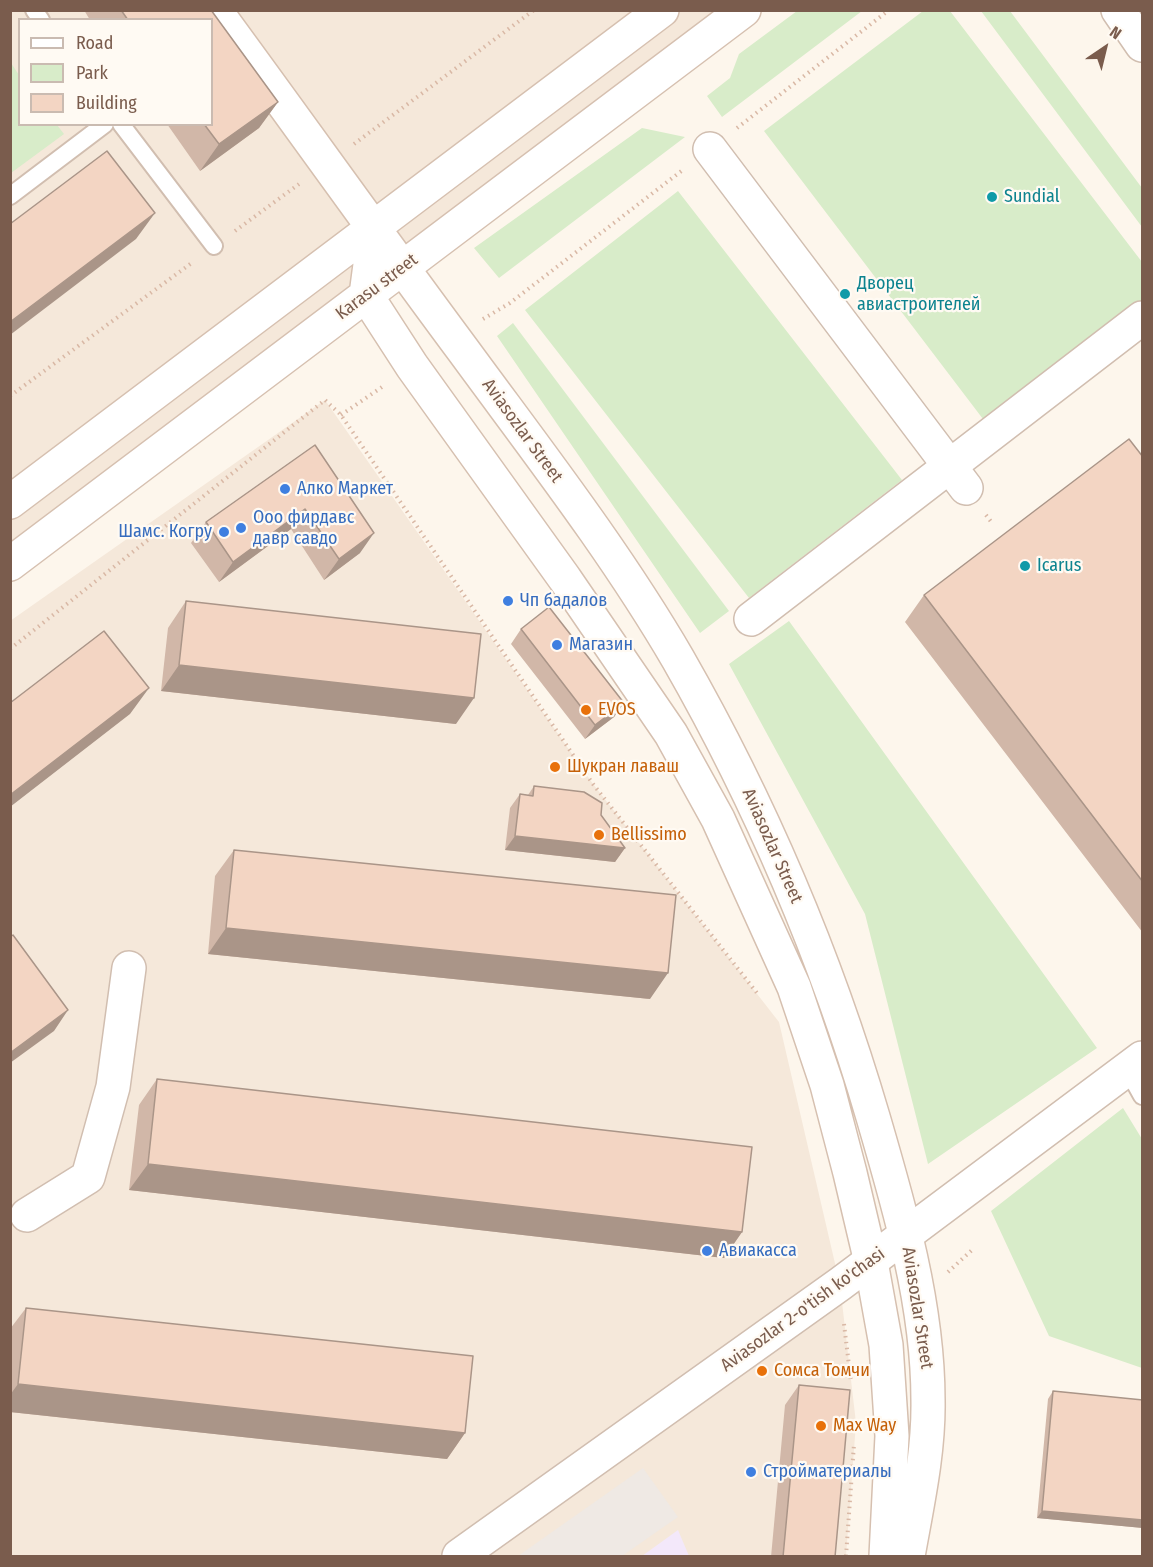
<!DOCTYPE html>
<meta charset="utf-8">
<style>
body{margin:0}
#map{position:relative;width:1153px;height:1567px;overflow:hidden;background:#fdf6ec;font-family:"Fira Sans Condensed",sans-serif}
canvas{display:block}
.frame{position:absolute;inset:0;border:12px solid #7a5c4d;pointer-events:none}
.legend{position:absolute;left:18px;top:18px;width:195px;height:108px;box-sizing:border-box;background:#fffaf3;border:2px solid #cabbb1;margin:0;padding:8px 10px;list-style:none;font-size:18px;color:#7a5c4d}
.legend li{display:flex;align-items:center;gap:12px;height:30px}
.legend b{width:30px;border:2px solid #cabbb1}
.north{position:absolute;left:1075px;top:18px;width:60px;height:60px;-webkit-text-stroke:4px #fffaf3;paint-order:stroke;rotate:35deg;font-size:16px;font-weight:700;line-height:24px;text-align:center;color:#7a5c4d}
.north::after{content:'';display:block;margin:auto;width:21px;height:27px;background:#7a5c4d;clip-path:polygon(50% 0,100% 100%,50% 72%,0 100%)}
</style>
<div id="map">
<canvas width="1153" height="1567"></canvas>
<div class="frame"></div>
<ul class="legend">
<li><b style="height:8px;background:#fff"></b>Road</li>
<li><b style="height:16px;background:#d8ecc9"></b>Park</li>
<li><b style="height:16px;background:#f3d5c3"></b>Building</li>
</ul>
<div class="north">N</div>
</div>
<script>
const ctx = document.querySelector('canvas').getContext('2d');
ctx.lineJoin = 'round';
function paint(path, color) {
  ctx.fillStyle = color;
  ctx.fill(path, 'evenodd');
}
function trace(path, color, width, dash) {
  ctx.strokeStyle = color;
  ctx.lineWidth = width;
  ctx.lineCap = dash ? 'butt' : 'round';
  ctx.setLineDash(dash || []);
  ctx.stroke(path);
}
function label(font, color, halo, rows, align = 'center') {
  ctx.font = font + ' "Fira Sans Condensed",sans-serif';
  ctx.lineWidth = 4.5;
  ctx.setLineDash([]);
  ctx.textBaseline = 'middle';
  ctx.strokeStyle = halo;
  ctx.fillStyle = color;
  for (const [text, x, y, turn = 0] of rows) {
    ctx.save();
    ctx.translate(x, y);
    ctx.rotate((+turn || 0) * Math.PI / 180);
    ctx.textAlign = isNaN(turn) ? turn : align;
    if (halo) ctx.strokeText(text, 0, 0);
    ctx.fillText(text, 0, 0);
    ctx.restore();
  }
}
paint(new Path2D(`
 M11,11H744L11,564ZM20,20H212V124H20Z
 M325,400L593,784L779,1022L840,1285L856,1423L846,1556H11L10,621Z`), '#f5e8da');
paint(new Path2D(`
 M643,1468L678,1517L622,1556H518Z`), '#efe9e4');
paint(new Path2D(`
 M678,1530L689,1556H642Z`), '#f3e8fa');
paint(new Path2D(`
 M797,11H862L722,117L707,96L730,78L739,54Z
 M923,11H950L1142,262V304L986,423L764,131Z
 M981,11H1010L1142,188V227Z
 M11,63L19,75L20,124L57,125L64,134L11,173Z
 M642,128L685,137L499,278L474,248Z
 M678,191L902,480L749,598L525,310Z
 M513,323L729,611L700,633L497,336Z
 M789,621L1097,1048L928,1164L865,914L729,664Z
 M1123,1108L1142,1139V1368L1049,1336L991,1211Z`), '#d8ecc9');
const lane = new Path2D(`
 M34,10L41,20
 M121,124L214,246
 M10,196L105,124
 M1127,1069L1142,1096`);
const street = new Path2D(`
 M1118,10L1142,45
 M710,149L966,488
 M751,619L1142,318
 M27,1215L88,1177L113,1087L129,968
 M459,1556L840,1284L1142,1058`);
const secondary = new Path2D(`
 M215,10C298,123 379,237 463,350C537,451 615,551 678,659C761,804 826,957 873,1117C900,1209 928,1305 928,1400C929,1452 917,1505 908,1556
 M375,227L366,295L412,366L565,579L671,734L718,819L794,987L827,1085L850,1173L871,1262L886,1345L892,1436L886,1556
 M10,502L662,10
 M10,564L744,10`);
trace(lane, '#d1beb0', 20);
trace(street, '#d1beb0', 36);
trace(secondary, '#d6c0b0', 36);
trace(new Path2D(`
 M737,128L889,10
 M354,144L534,10
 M235,231L299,184
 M483,319L510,303L684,169
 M10,396L193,262
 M341,415L385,385
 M986,515L992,523
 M10,649L325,400L341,415L593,784L757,993
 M948,1272L972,1250
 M844,1324L851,1382
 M846,1556L854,1444`), '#d9b8a5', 4, [1.5, 4.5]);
trace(lane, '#fff', 16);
trace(street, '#fff', 33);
trace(secondary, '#fff', 33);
paint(new Path2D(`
 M84,10H211L278,102L259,128L200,171L167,124H212V20H90Z
 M315,445L360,553L324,580L291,529L219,582L191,543L206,522Z
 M1143,457V933L905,622L924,595Z
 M186,601L456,724L161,691L168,628Z
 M521,629L624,703L614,717L585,739L511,644Z
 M534,786L601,815L625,848L615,862L505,850L510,808L520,794L528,795Z
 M234,850L650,999L208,954L215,876Z
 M157,1079L742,1232L724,1258L129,1190L139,1105Z
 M26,1308L465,1433L447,1459L10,1412V1329Z
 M799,1385L835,1557H771L785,1405Z
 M1053,1391L1143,1400V1528L1037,1518L1048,1399Z`), '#d1b7a8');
paint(new Path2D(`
 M278,102L259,128L200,171L219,144Z
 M155,213L136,239L10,335V322Z
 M305,509L291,529L219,582L233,562Z
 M374,533L360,553L324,580L339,559Z
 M179,665L474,698L456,724L161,691Z
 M149,688L130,714L10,807V795Z
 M624,703L614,717L585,739L595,725Z
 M515,836L625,848L615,862L505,850Z
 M226,928L668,973L650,999L208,954Z
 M68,1010L54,1031L10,1063V1053Z
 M148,1164L742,1232L724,1258L129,1190Z
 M18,1384L465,1433L447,1459L10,1412V1395Z
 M1042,1511L1143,1520V1528L1037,1518Z`), '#aa9588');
const building = new Path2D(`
 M121,10H211L278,102L219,144L204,124H212V20H128Z
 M107,151L155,213L10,322V224Z
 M1129,439L1143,457V882L924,595Z
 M315,445L374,533L339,559L305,509L233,562L206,522Z
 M186,601L481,634L474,698L179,665Z
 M549,607L624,703L595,725L521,629Z
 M104,631L149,688L10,795V703Z
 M534,786L584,792L602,803L601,815L625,848L515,836L520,794L533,796Z
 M234,850L676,895L668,973L226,928Z
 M13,935L68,1010L10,1053V937Z
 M157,1079L752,1147L742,1232L148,1164Z
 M26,1308L473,1356L465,1433L18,1384Z
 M799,1385L850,1390L835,1557H783Z
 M1053,1391L1143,1400V1520L1042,1511Z`);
paint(building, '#f3d5c3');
trace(building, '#aa9588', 1.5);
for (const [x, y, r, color] of [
 [992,197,6,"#0f9aa8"],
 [845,294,6,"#0f9aa8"],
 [285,489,6,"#3f7fe0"],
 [241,528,6,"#3f7fe0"],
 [224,532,6,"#3f7fe0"],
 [1025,566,6,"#0f9aa8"],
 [508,601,6,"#3f7fe0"],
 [557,645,6,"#3f7fe0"],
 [586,710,6,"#e8710a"],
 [555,767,6,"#e8710a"],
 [599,835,6,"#e8710a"],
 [707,1251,6,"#3f7fe0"],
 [762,1371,6,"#e8710a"],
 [821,1426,6,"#e8710a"],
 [751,1472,6,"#3f7fe0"]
]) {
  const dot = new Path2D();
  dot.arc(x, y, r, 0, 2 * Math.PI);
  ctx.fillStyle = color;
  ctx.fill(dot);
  trace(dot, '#fffaf3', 2);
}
label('18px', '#0d838f', '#fffaf3', [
 ["Sundial",1004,197],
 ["Дворец",857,284],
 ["авиастроителей",857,305],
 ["Icarus",1037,566]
], 'left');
label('18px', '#7a5c4d', '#fffaf3', [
 ["Karasu street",377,287,-37],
 ["Aviasozlar Street",522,431,54],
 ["Aviasozlar Street",772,846,66],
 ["Aviasozlar Street",917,1308,81],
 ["Aviasozlar 2-o'tish ko'chasi",803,1310,-36]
]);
label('18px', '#366cbe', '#fffaf3', [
 ["Алко Маркет",297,489],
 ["Ооо фирдавс",253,518],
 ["давр савдо",253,539],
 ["Шамс. Когру",212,532,"right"],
 ["Чп бадалов",520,601],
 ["Магазин",569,645],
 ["Авиакасса",719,1251],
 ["Стройматериалы",763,1472]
], 'left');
label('18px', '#c56008', '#fffaf3', [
 ["EVOS",598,710],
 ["Шукран лаваш",567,767],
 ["Bellissimo",611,835],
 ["Сомса Томчи",774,1371],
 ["Max Way",833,1426]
], 'left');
</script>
